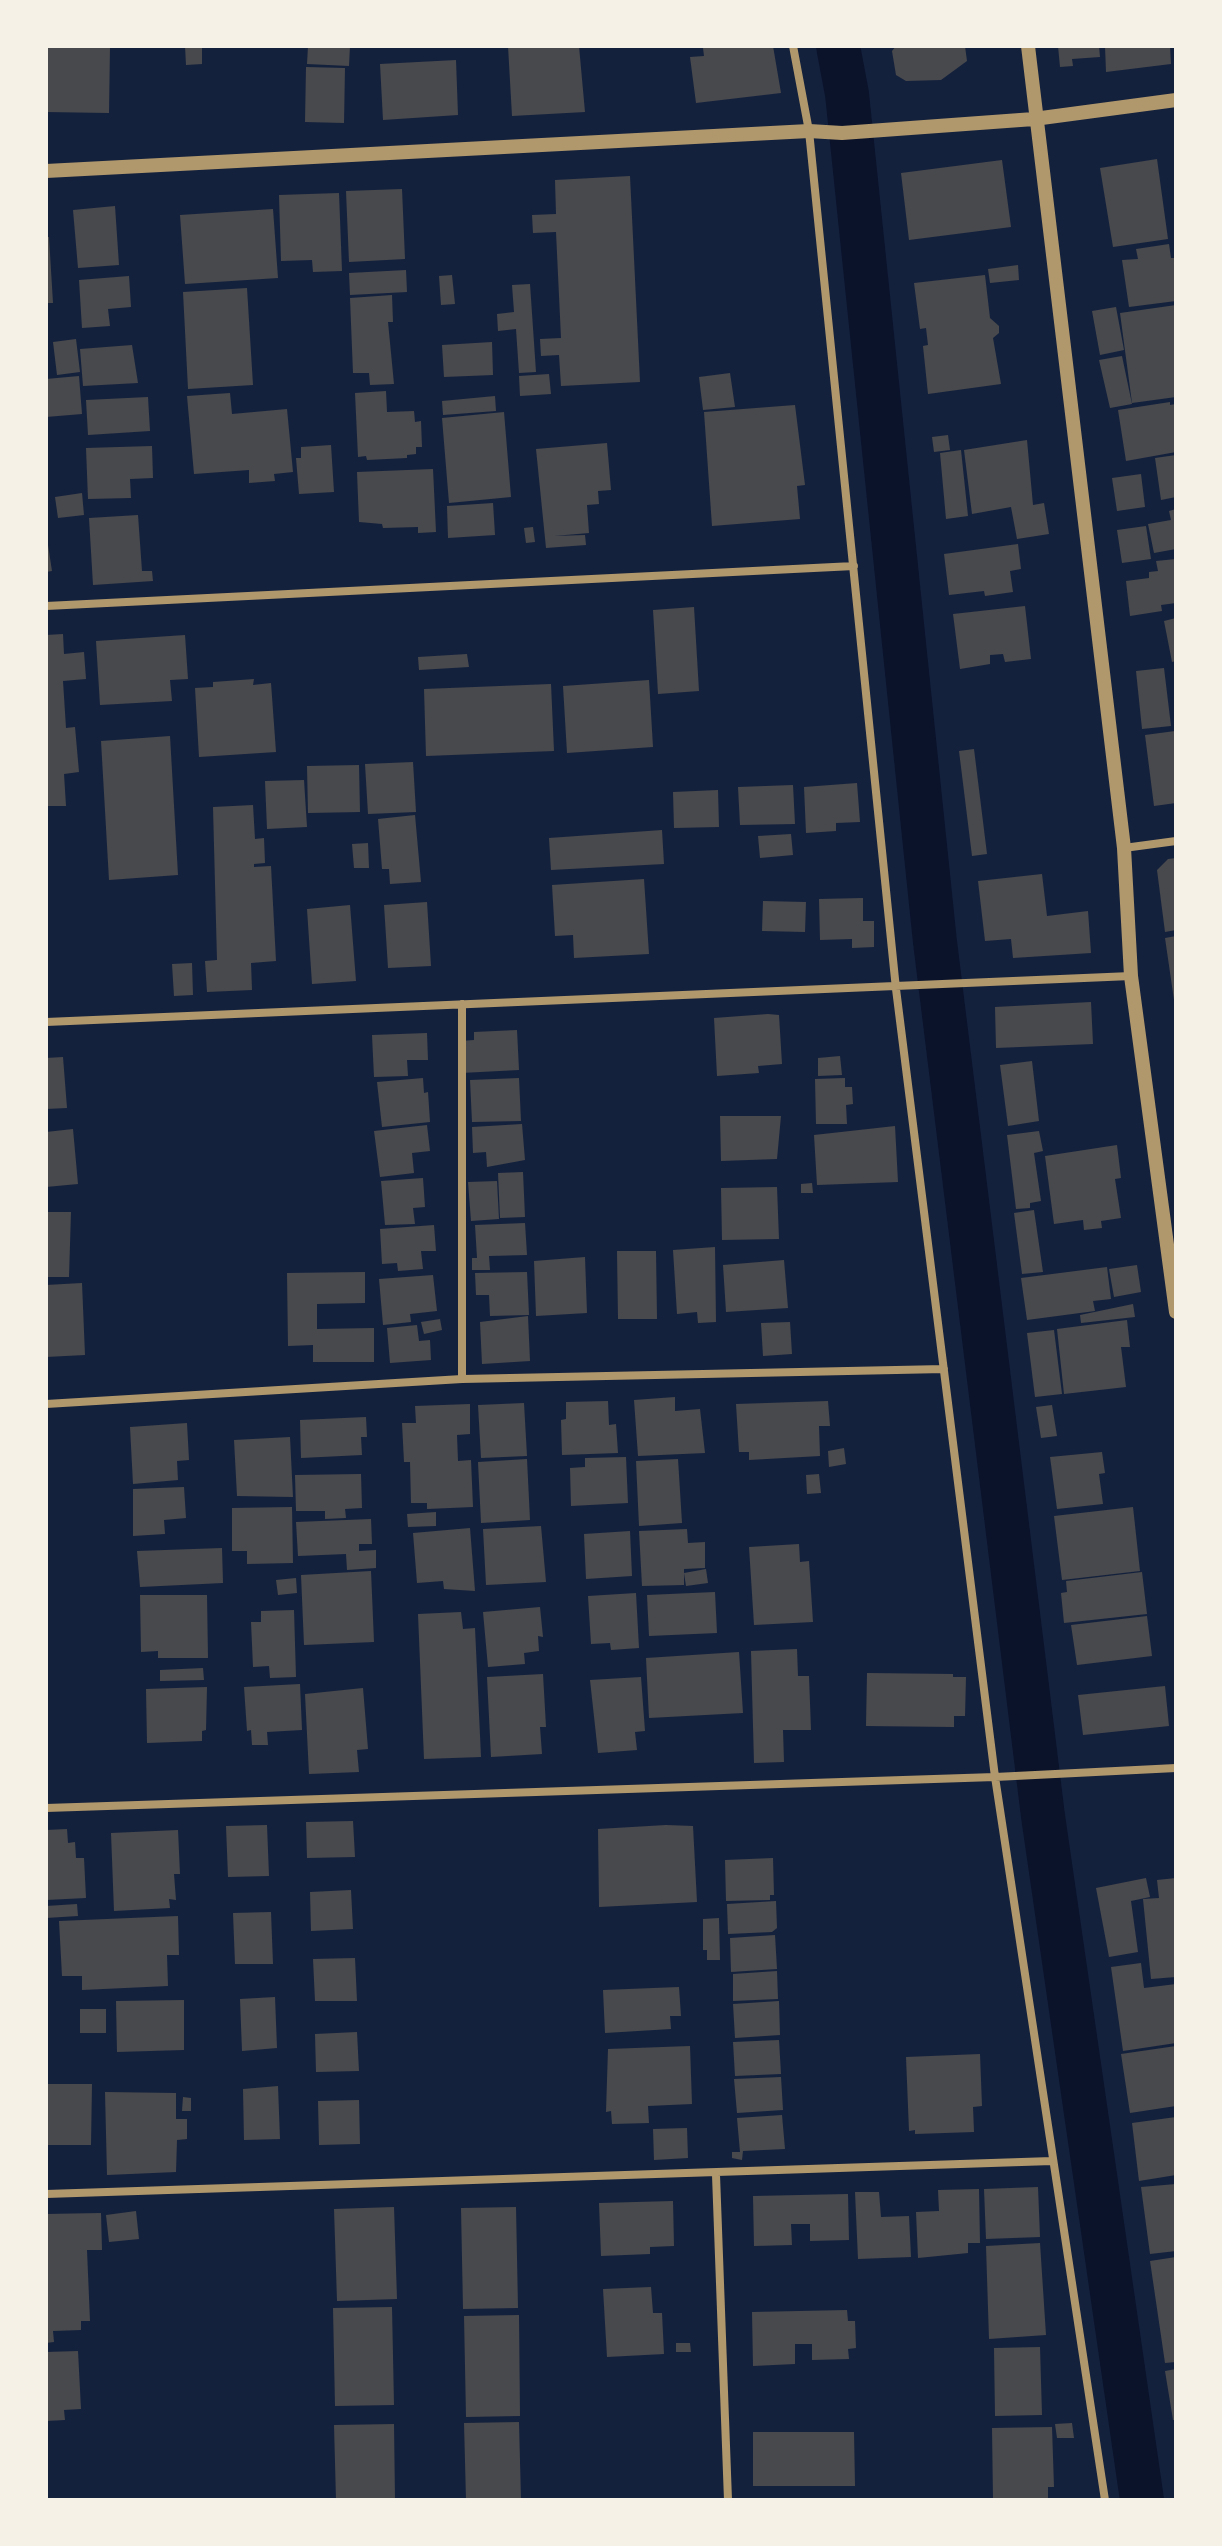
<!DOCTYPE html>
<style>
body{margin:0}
#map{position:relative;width:1222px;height:2546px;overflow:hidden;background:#14213d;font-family:"Varela Round",sans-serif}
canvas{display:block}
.frame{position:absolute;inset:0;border:48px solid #f6f1e7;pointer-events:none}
</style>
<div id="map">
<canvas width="1222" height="2546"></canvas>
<div class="frame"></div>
</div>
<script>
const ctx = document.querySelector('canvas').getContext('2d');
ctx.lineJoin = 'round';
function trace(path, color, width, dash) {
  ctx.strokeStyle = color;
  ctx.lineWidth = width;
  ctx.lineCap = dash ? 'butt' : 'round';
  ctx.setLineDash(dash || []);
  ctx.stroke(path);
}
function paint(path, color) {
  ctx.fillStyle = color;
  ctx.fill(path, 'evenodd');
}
trace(new Path2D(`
 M838,46L847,94L935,942L1043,1816L1142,2500`), '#0b132b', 44);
paint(new Path2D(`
 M46,46H110L109,113L46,112Z
 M185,46H202V64L186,65Z
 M308,46H350L349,66L307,64Z
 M508,46H579L585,112L512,116Z
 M715,46H773L781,93L696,103L690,57L704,56L703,48Z
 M896,46H965L967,61L941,80L906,81L896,75L892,51Z
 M1058,46H1099L1100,57L1072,59L1073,66L1060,67Z
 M1105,46H1170L1171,64L1106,72Z
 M456,60L458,115L383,120L380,64Z
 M306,67L345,68L344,123L305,122Z
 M1157,159L1168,239L1113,247L1100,168Z
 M1002,160L1011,227L909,240L901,173Z
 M630,176L640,382L561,386L559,355L541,356L540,339L561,338L556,232L533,233L532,215L556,214L555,180Z
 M402,189L405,259L349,262L346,191Z
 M339,193L342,271L313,272L312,260L281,261L279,195Z
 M115,206L119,265L78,268L73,210Z
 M273,209L278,278L185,284L180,215Z
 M46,237H49L53,303H46Z
 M1169,244L1171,258H1176V301L1129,307L1122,260L1138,259L1136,249Z
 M1018,265L1019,280L990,283L988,269Z
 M406,270L407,292L350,295L349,273Z
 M452,275L455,304L441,305L439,276Z
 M985,275L990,318L999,326V333L993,338L1001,384L928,394L923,346L928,345L926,328L920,329L914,283Z
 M129,276L131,307L108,309L110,326L82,328L79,280Z
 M530,284L536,372L519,373L516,329L498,331L497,314L514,312L512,285Z
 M247,288L253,385L188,389L183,292Z
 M392,295L393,322H388L394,384L370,385L369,373H353L350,298Z
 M1176,305V397L1132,403L1120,313Z
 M1116,307L1124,350L1100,355L1092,311Z
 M76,339L80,372L57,375L53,342Z
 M492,342L493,375L444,377L442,345Z
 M132,345L138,383L83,386L80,349Z
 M1122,356L1132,404L1110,408L1099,360Z
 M730,373L735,407L703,410L699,377Z
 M549,374L551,394L520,396L519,376Z
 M79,376L82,414L46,417V379Z
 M386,391L387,412L414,411L415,422L421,421L422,447H416V454L407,455V458L367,460L366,456L358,457L355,393Z
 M230,393L232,414L287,409L293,472L274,474L275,481L249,483V470L194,474L187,396Z
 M495,396L496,411L443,415L442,401Z
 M148,397L150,431L88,435L86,400Z
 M1170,402V405L1176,404V452L1126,461L1118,410Z
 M795,405L805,485L797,486L800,519L712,526L704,412Z
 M504,412L511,497L449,503L442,418Z
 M948,435L950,450L934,452L932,437Z
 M1027,440L1033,505L1044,503L1049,534L1017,539L1011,507L972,514L964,450Z
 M607,443L611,490L598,491L599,504L587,505L589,533L554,536L585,535L586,545L546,548L536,449Z
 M331,445L334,492L299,494L296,458H301V447Z
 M152,446L153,478L130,479L131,498L88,499L86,448Z
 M961,450L968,516L946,519L940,453Z
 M1176,455V497L1161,500L1155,458Z
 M433,469L436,532L418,533V527L383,528L382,524L359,522L357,472Z
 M1141,474L1145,507L1117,511L1112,478Z
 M82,493L84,515L58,518L55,497Z
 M493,503L495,535L448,538L447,506Z
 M1176,509V549L1154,553L1148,524L1171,520L1169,511Z
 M138,515L142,571H152L153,581L93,585L89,518Z
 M1146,526L1151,559L1122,563L1117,530Z
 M533,527L535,542L526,543L524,528Z
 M46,532L52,571L46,572Z
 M1018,544L1021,569L1010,571L1013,592L985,596L984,591L949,595L944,554Z
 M1176,559V603L1161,605L1162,611L1130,616L1126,581L1149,578V572L1158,571L1156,561Z
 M1025,606L1031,659L1005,662L1003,654L990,655V664L960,669L953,614Z
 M694,607L699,691L658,694L653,610Z
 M1176,618V661L1172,662L1164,621Z
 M63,634L64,654L84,652L86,679L63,681L66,728L75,727L79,772L64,774L66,806H46V635Z
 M185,635L188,679L170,680L172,701L100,705L96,641Z
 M467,654L469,667L419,670L418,657Z
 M1164,668L1171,726L1142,729L1136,671Z
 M254,679L253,685L271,683L276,752L199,757L195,688L213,687V682Z
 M649,680L653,747L567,753L563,686Z
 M551,684L554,751L426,756L424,689Z
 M1175,731L1176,803L1154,806L1145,735Z
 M170,736L178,875L109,880L101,741Z
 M974,749L987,854L972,856L959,751Z
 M413,762L416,812L368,814L365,764Z
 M359,765L360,812L308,813L307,766Z
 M304,780L307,827L267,829L265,781Z
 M857,783L860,822L836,823V831L806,833L804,787Z
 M793,785L795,824L740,825L738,787Z
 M718,790L719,827L674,828L673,792Z
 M253,805L255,839L264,838L265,863L254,864V867L271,866L276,961L251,963L252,990L207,992L205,961L217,960L213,807Z
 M415,815L421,882L390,884L389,869H382L378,819Z
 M662,830L664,864L551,870L549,838Z
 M791,834L793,855L760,858L758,836Z
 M368,843L369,868H354L352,844Z
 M1176,858V930L1165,932L1157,870L1168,859Z
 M1042,874L1047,916L1088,911L1091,953L1013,958L1011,939L985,941L978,881Z
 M644,879L649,954L574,958L573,935L555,936L552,885Z
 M863,898V921H874V947L852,948V939L820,940L819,899Z
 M763,901L806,902L805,932L762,931Z
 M427,902L431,966L388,968L384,905Z
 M350,905L356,981L312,984L307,909Z
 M1176,936V1000H1174L1165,938Z
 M192,963L193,995L174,996L172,964Z
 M1091,1002L1093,1044L996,1048L995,1007Z
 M768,1014L779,1015L782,1064L758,1066L759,1073L717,1076L714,1018Z
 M517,1030L519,1070L461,1073L460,1041L474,1040V1032Z
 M427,1033L428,1060H407L408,1076L374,1077L372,1035Z
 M840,1056L842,1075L818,1076V1058Z
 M63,1057L67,1108L46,1109V1058Z
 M1032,1061L1039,1121L1008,1126L1000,1065Z
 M423,1078L424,1093L428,1092L430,1122L382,1127L377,1082Z
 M519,1078L521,1121L472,1122L470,1080Z
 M845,1078V1087H852L853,1104L846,1105L847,1124H816L815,1079Z
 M720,1116H781L777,1159L721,1161Z
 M522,1124L525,1160L487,1167L486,1152L473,1153L472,1127Z
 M427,1125L430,1151L412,1153L414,1173L380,1177L374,1131Z
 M895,1126L898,1182L817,1185L814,1135Z
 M73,1129L78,1184L46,1187V1132Z
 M1039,1131L1043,1151L1034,1153L1041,1201L1030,1203V1208L1016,1209L1007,1135Z
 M1117,1145L1121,1178L1115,1179L1121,1218L1101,1221L1102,1228L1084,1230L1083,1220L1054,1224L1045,1156Z
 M523,1172L525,1217L500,1218L498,1173Z
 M423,1178L425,1207L413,1208L415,1224L385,1225L381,1181Z
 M497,1181L499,1219L471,1221L468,1182Z
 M812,1183L813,1193H801V1184Z
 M777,1187L779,1239L722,1240L721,1188Z
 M1034,1210L1043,1272L1022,1274L1014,1213Z
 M46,1212H71L69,1277H46Z
 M525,1223L527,1255L489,1256L490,1270H472V1258H477L475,1225Z
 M434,1225L436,1251H421L423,1269L398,1271L397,1263L382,1264L380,1229Z
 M715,1247L716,1322L698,1323L697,1312L677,1314L673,1250Z
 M617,1251H656L657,1319H618Z
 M585,1257L587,1313L536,1316L534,1261Z
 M784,1260L788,1308L726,1312L723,1265Z
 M1137,1265L1141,1292L1114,1297L1109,1269Z
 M1107,1267L1111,1299L1093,1301L1095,1311L1027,1320L1021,1278Z
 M365,1272V1303L317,1304V1329L374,1328V1362H313V1345L288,1346L287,1273Z
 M527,1272L529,1315L490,1316L489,1295H476L475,1273Z
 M433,1275L437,1311L410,1314L411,1322L383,1325L379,1279Z
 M82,1283L85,1355L46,1357V1285Z
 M1133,1304L1135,1317L1081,1323L1080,1315Z
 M528,1316L530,1361L482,1364L480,1322Z
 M440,1319L442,1330L424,1334L421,1322Z
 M1127,1320L1130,1347H1121L1126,1387L1064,1394L1057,1329Z
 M790,1322L792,1354L763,1356L761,1323Z
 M417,1325L419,1341L430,1340L431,1360L390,1363L387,1328Z
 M1054,1330L1062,1394L1035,1397L1027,1333Z
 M675,1397V1411L700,1409L705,1453L638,1456L634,1400Z
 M608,1401L609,1425L616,1424L618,1453L562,1455L561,1420L566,1419V1402Z
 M828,1401L830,1426H819L820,1456L749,1460V1452H739L736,1404Z
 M524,1403L527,1456L481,1458L478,1405Z
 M470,1404V1434L457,1435L458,1461L471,1460L473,1507L427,1509V1503H411L410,1462H404L402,1423H416L415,1406Z
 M1052,1405L1057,1436L1041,1438L1036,1407Z
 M366,1417L367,1437H361L362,1455L301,1458L300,1420Z
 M187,1423L189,1460L177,1461L178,1480L133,1484L130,1427Z
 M290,1437L293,1497L237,1496L234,1440Z
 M844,1448L846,1464L829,1467L828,1451Z
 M1102,1452L1105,1473L1099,1474L1103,1504L1057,1509L1050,1457Z
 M626,1457L628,1503L571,1506L570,1468L585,1467V1458Z
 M527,1459L530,1520L481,1523L478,1462Z
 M678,1459L682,1523L639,1526L636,1461Z
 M361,1474L362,1508L345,1509L346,1518L325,1519V1511H296L295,1475Z
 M819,1474L821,1493L807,1494L806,1475Z
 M184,1487L186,1518L164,1520L165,1534L133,1536V1489Z
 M292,1507L293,1563L247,1564V1551H232V1508Z
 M1133,1507L1140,1571L1062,1580L1054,1516Z
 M436,1512V1526L408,1527L407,1514Z
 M371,1519L372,1544H359V1551L376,1550V1568L347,1570L346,1554L298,1556L296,1522Z
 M541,1526L546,1582L486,1585L483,1529Z
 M470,1528L475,1591L444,1589L443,1581L417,1583L413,1533Z
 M687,1529L688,1543L705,1542V1568L684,1569V1585L642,1586L639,1531Z
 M630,1531L632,1576L586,1579L584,1534Z
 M799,1544L800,1562L809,1561L813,1622L754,1625L749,1547Z
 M222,1548L223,1583L140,1587L137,1551Z
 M706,1569L708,1583L686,1586L684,1573Z
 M371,1571L374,1642L304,1645L301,1575Z
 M1142,1572L1147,1614L1064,1623L1061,1593L1067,1592L1066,1581Z
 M296,1578L297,1593L278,1595L276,1580Z
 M715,1592L717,1633L649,1636L647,1595Z
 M636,1593L639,1648L611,1650L610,1643L591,1644L588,1596Z
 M140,1595H207L208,1658H158V1651L141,1652Z
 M540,1607L543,1637L538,1636L539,1651L524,1653L525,1664L488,1667L483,1612Z
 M294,1610L296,1677L270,1678L269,1666L253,1667L251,1622H261V1611Z
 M461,1612L463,1629L475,1628L481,1757L424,1759L418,1614Z
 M1147,1616L1152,1656L1077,1665L1071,1625Z
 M797,1649L798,1676H809L811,1730H783L784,1762L754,1763L751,1651Z
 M739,1652L743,1713L649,1718L646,1658Z
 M203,1668L204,1680L160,1681V1670Z
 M867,1673L953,1674V1677H966L965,1716H954V1727L866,1726Z
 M543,1674L546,1727H540L542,1754L491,1757L487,1677Z
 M641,1677L645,1731L635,1732L637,1750L598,1753L590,1680Z
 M300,1684L302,1730L267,1732L268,1745H252L251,1730L247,1731L244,1687Z
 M1165,1686L1169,1726L1083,1735L1078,1695Z
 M207,1687L206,1730L202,1731V1741L147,1743L146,1689Z
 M363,1688L368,1749L357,1750L359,1772L309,1774L305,1694Z
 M353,1821L355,1857L307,1858L306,1822Z
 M267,1825L269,1876L228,1877L226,1826Z
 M666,1825L693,1826L697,1902L599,1907L598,1829Z
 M67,1829L68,1843L75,1842L76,1858H84L86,1898L46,1900V1830Z
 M178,1830L180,1874H174L176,1900L169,1899L170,1908L114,1911L111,1833Z
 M773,1858L774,1895H770V1900L726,1901L725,1860Z
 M1146,1878L1150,1897L1131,1901L1138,1952L1109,1957L1096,1888Z
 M1176,1878V1977L1151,1979L1143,1899L1159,1898L1157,1880Z
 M351,1890L353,1929L311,1931L310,1892Z
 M776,1901L777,1928L772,1932L728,1934L727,1904Z
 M77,1904L78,1916L46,1918V1906Z
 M271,1912L273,1964H235L233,1913Z
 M178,1916L179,1955H167L168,1986L82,1990V1976H62L59,1921Z
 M719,1918L720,1960H707V1950H703V1919Z
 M775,1935L777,1969L731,1972L730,1938Z
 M355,1958L357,2001H315L313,1959Z
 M1141,1963L1144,1988L1176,1984V2043L1123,2051L1111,1967Z
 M777,1971L778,1999L733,2001V1974Z
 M679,1987L681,2016H670L671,2029L605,2033L603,1990Z
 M275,1997L277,2048L242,2051L240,1999Z
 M184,2000V2050L117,2052L116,2001Z
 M779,2001L780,2035L735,2038L733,2004Z
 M80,2009H106V2033H80Z
 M357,2032L359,2071L316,2072L315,2034Z
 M779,2040L781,2074L735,2076L733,2042Z
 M690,2046L692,2104L648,2106L649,2123L612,2124L611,2111L606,2112L608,2049Z
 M1176,2046V2106L1130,2113L1121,2054Z
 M980,2054L982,2106L973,2107L974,2132L915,2134V2130L909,2131L906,2057Z
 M781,2077L783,2110L737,2113L734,2079Z
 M46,2084H92L91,2145H46Z
 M278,2086L280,2139L244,2140L243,2089Z
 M105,2092L176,2093V2119H187V2139L177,2140L176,2172L107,2175Z
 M183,2097L191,2098V2111H182Z
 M359,2100L360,2144L319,2145L318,2101Z
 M782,2115L785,2149L743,2151L742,2160L732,2158V2152H740L737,2118Z
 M1176,2117V2175L1139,2181L1132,2123Z
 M687,2128L688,2158L654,2160L653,2129Z
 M1176,2184V2251L1150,2254L1141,2187Z
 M1038,2187L1040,2237L986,2239L984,2189Z
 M979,2189L980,2243H968V2253L918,2258L916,2212L939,2211L938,2190Z
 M855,2192H879L881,2217L909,2216L911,2257L858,2259Z
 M848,2194L849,2240L810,2241V2224H791L792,2245L754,2246L753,2196Z
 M673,2201L674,2246L650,2247V2254L601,2256L599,2203Z
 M394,2207L397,2299L337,2301L334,2209Z
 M516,2207L518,2308L463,2309L461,2208Z
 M136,2211L139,2239L109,2242L106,2215Z
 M101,2213L102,2250H87L90,2321H81V2330L53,2331L54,2342L46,2343V2214Z
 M1040,2243L1046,2335L989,2339L986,2246Z
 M1176,2257V2362L1165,2363L1150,2261Z
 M651,2287L653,2313H662L664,2354L607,2357L603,2289Z
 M392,2307L394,2405L335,2406L333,2308Z
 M847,2310L848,2321H855L856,2348L848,2349L849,2359L812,2360V2344H795V2364L753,2366L752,2312Z
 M519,2315L520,2416L466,2417L464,2316Z
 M676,2343H690L691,2352H676Z
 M1040,2347L1042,2415L995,2416L994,2348Z
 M78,2351L81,2409L64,2410L65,2420L46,2421V2352Z
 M1176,2369V2420H1173L1165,2371Z
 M519,2422L521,2500H466L464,2423Z
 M1072,2423L1074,2438H1057L1055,2424Z
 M394,2424L395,2500H336L334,2425Z
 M1052,2427L1054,2487H1048V2500H993L992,2428Z
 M753,2432H854L855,2486H753Z`), '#48494c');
trace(new Path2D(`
 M793,46L809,131L896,989L995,1777L1105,2500
 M46,606L854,566
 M1124,848L1176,841
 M462,1004V1379
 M46,1022L1131,976
 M46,1404L462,1379L944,1369
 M46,1808L995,1777L1176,1768
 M716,2175L728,2500
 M46,2194L1052,2161`), '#b1986c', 8);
trace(new Path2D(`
 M1028,46L1124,848L1131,976L1176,1312
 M46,171L809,131L842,133L1034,119L1176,100`), '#b1986c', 14);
</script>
